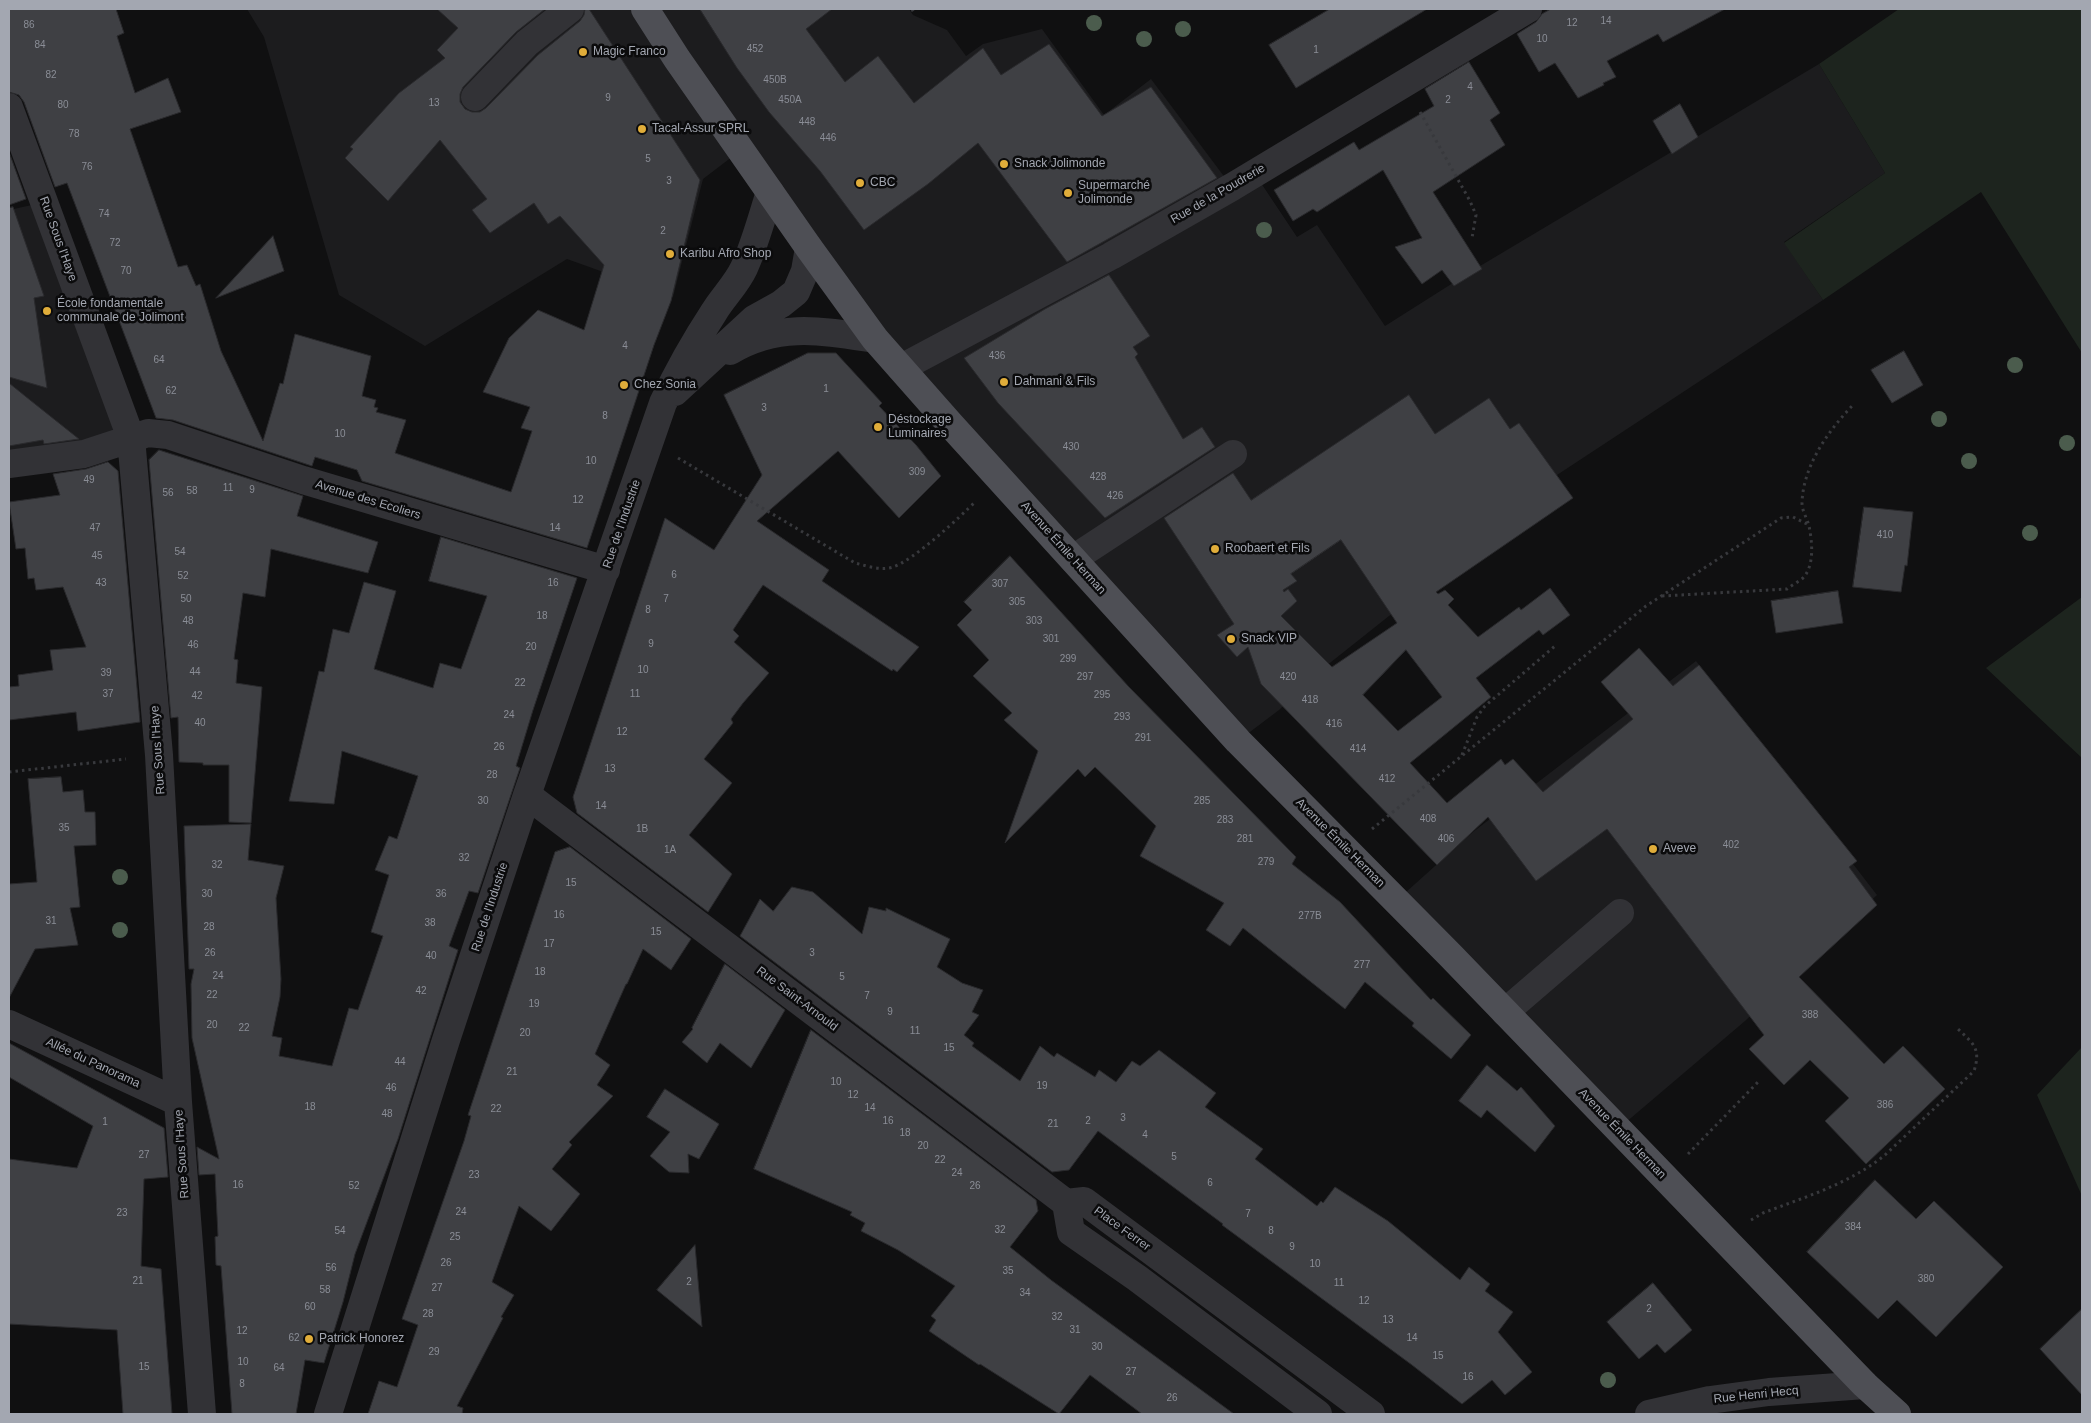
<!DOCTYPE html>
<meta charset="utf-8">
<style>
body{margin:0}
#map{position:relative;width:2091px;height:1423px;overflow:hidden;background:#101011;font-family:Arial,sans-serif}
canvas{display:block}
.frame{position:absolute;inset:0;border:10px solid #a3a7b1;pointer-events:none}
</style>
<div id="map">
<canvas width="2091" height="1423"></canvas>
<div class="frame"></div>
</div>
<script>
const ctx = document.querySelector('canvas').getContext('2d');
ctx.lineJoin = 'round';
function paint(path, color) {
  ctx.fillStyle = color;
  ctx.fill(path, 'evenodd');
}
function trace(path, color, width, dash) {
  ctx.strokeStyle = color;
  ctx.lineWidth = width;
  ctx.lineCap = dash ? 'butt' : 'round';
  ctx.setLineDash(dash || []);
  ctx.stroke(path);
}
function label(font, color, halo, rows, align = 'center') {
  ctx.font = font + ' Arial,sans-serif';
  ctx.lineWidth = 5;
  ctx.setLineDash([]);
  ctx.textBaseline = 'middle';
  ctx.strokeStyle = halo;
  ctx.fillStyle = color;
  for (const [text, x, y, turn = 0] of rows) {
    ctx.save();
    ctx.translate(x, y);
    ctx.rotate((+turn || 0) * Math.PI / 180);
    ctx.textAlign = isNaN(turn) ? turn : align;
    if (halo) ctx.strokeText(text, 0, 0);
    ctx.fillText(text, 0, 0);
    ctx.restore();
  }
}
paint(new Path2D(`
 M247,9H909L913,15L947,30L966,56L983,44L1042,29L1104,115L1151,79L1232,187L1261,183L1297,237L1317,225L1385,326L1475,269L1819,64L1885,173L1784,242L1823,300L1557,475L1569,493L1389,616L1316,674L1279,710L1238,741L1000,478L741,150L703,179L673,297L567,259L425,346L339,295L264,37Z
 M32,205L131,438L9,464V210Z
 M1696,661L1877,895L1745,1021L1618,1129L1396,901L1473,832Z`), '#1c1c1e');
paint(new Path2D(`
 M1899,9H2082V353L1981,192L1823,300L1784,243L1885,173L1819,64Z
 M2082,597V758L1986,668Z
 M2082,1047V1196L2037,1095Z`), '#1d241e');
const building = new Path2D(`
 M9,9H116L124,33L117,36L135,93L168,78L181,112L130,129L178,267L187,265L196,286L200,284L221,351L263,441L280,383L283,384L295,334L371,356L362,396L376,400L374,407L378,408L376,412L406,420L395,453L511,492L532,431L521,428L530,407L483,392L509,338L538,310L584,330L604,265L560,216L548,224L534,203L490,233L472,210L487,199L440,140L388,201L345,158L353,149L350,147L399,93L445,58L437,50L458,28L437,9H545L516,32L463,87L460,94V102L465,109L472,112H480L486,108L538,55L580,21L584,15L585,9H589L700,180L671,301L654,345L587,548L362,481L357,470L315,457L312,466L173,420L156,418L67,183L55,187L24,102L19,95L9,92Z
 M700,9H832L806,29L845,82L878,56L914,103L983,48L1001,75L1049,44L1102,116L1151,87L1217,178L1067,262L978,143L928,184L864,230L820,171L769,112L737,68Z
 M1330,9H1427L1296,88L1269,45Z
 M1551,9H1725L1663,42L1658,34L1607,61L1616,77L1603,83L1604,85L1578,98L1555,63L1539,72L1517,34L1536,22L1542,14Z
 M1469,62L1500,113L1490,120L1505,145L1433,192L1482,269L1454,286L1442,270L1422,284L1395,247L1422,238L1383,170L1317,212L1313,209L1293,221L1274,190L1354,142L1359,150L1434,106L1425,89Z
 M1680,104L1698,137L1672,154L1653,121Z
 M9,152L26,199L9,205Z
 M13,207L44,296L34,298L47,388L9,377V208Z
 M273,236L284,271L216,298Z
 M1109,275L1150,336L1133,347L1138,354L1135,357L1183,439L1202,427L1215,447L1105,518L998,403L964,358L1045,309Z
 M1904,351L1923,385L1892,403L1871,370Z
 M808,353H836L882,403L879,406L916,445L941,476L899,518L838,451L757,521L829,570L822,581L919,647L897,672L893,669L892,671L763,585L733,630L739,636L734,642L769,673L743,703L731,719L733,723L704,759L732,783L689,835L732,874L708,912L577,813L573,797L665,518L714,550L762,475L724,395Z
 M9,383L30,400L79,439L44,444L43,440L9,446Z
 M1409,395L1435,434L1489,398L1510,429L1519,423L1573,498L1436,592L1438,594L1445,590L1454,599L1448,605L1478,637L1519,607L1521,610L1550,588L1570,615L1543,635L1539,630L1476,678L1491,697L1410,763L1447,803L1501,759L1505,765L1513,759L1543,792L1633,719L1601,682L1639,648L1673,686L1699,665L1857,861L1849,867L1877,905L1799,977L1884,1064L1903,1046L1945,1089L1866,1164L1825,1121L1849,1098L1810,1060L1784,1085L1749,1049L1764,1035L1607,829L1536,881L1488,817L1437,865L1261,684L1248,647L1237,657L1217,635L1234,624L1164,518L1233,473L1251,500ZM1341,540L1397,623L1332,667L1281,616L1297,601L1288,589L1284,592L1283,590L1297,581L1291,574ZM1406,650L1442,697L1398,731L1363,695Z
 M159,450L303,496L297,516L378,542L368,573L271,549L265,597L243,593L234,659L238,660L236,683L262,687L251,823L229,822V765H203V763L179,762L178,717L171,718L149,460Z
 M108,462L118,471L140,722L78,731L76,712L9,720V687L19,686L18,675L53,670L50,650L86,647L63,587L36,590L34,578L28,579L25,548L16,549L9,502L60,495L53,474L86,469Z
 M1864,507L1913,512L1907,566L1905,565L1901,592L1853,587Z
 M441,537L577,578L533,710L516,766L520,768L478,893L469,891L449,946L458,950L398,1139L355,1254L343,1302L324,1363L305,1360L296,1414H232L221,1266L216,1265L215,1237L218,1236L215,1174L199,1175L197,1147L219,1159L192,1038L191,984L194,969H189L184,826L251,824L248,860L284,866L276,898L281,979L280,997L272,1036L282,1038L279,1056L332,1066L349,1008L358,1010L383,936L371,932L389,875L375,870L389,836L397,839L418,776L342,751L334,804L289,801L319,671L324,672L333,629L349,633L364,582L396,591L374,669L433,688L440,663L461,669L487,596L429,581Z
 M1010,556L1129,687L1296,857L1292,864L1340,902L1431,1000L1433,998L1471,1035L1451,1059L1412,1026L1414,1023L1365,982L1345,1009L1243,928L1230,946L1206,930L1224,903L1140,856L1156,826L1095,767L1085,777L1078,769L1005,843L1038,751L1004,720L1012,713L973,676L989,660L957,625L972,610L964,602Z
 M1838,591L1843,623L1776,633L1771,601Z
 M61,777L63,792L83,790L85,812H95L96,845L74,846L80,907L70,908L78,945L35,949L9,998V884L37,882L28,779Z
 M570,847L691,939L671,970L643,949L627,984H626L595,1054L610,1065L597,1085L613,1096L569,1142L572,1145L552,1169L580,1194L551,1231L519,1206L492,1282L514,1295L501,1317L503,1318L457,1406L463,1408L462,1414H368L379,1381L397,1387L418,1325L402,1319L464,1141L471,1116L468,1115L555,852Z
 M792,887L813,892L862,934L869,907L886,911V908L950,939L937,967L962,983L983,990L972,1012L979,1015L964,1035L974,1043L972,1046L1020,1081L1040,1046L1054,1057L1057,1053L1095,1077L1099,1070L1116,1082L1132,1061L1140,1066L1159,1050L1216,1093L1205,1107L1263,1149L1255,1159L1317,1206L1321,1201L1323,1203L1335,1187L1388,1221L1460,1280L1469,1267L1490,1284L1485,1291L1513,1312L1498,1332L1532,1372L1505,1395L1492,1380L1462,1404L1412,1365L1222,1225L1223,1224L1098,1131L1069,1170L1052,1172L740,936L760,899L773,911Z
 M725,964L785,1010L751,1068L720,1043L707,1063L682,1042L693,1029L692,1028Z
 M811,1030L1036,1200L1038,1211L1010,1247L1051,1280L1234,1414H1142L1090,1375L1059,1414L980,1364L979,1365L929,1331L936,1320L931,1316L955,1286L898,1250L861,1231L865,1223L850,1215L852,1212L754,1169Z
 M9,1043L164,1128L168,1177L144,1179L141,1266L161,1269L172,1414H123L117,1330L9,1324V1159L77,1168L93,1126L9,1077Z
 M1487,1065L1517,1091L1521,1087L1555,1126L1535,1152L1487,1110L1481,1118L1459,1101Z
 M665,1089L719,1124L699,1159L688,1154L689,1173L669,1172L650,1156L670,1132L647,1117Z
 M1875,1180L1916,1219L1934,1201L2003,1267L1936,1337L1897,1300L1878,1319L1807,1252Z
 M695,1245L702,1327L657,1290Z
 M1653,1283L1692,1330L1665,1353L1657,1344L1639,1359L1607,1322Z
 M2082,1309V1395L2040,1349Z`);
paint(building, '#3f4044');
trace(building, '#2a2a2d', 1);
trace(new Path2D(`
 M912,9L914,13
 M1420,112L1470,201L1476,215L1472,238
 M678,458L855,563C867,566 882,571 893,567C914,560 960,517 976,501
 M1662,596L1787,589C1792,585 1798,582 1803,578C1815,565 1812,541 1809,526C1807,518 1802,511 1802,503C1803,466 1828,431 1853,405
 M1462,755L1477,717L1485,706L1555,646
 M9,772L126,759
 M1372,829L1646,606L1781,518L1793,517L1809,525
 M1688,1154L1759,1081
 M1751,1220L1763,1213C1805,1197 1849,1184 1885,1155L1974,1071C1981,1049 1974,1044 1958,1029`), '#38393d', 3, [2.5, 4]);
trace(new Path2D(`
 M475,97L527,43L570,9
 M9,107L131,438L159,755L178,1102L202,1414
 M730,351C778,322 823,331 875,339
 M901,368L1111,256L1232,187L1528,9
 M675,392L754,319L781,304L796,292L805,271L809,248
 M9,464L84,454L148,433L168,435L303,480L606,570
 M1073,559L1233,454
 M527,795L1066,1203
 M1505,1012L1620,913
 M9,1024L178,1102
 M328,1414L446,1040L527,795L663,403C678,371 695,341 714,312C723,297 736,285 744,268C755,244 762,217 770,192
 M1318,1414L1137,1278L1071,1232L1066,1203L1084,1201L1371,1414
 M1649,1414L1710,1400L1769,1392L1865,1385`), '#323236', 28);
trace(new Path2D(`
 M645,9L677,59L809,248L875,339L950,424L1238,741L1451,956L1865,1385L1897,1414`), '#4e4f55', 28);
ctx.fillStyle = '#4b5c4d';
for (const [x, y] of [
 [1094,23],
 [1183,29],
 [1144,39],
 [1264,230],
 [2015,365],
 [1939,419],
 [2067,443],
 [1969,461],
 [2030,533],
 [120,877],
 [120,930],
 [1608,1380]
]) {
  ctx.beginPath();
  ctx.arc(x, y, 8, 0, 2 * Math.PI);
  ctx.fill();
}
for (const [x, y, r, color] of [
 [583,52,5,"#e0ad3a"],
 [642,129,5,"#e0ad3a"],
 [1004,164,5,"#e0ad3a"],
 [860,183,5,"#e0ad3a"],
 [1068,193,5,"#e0ad3a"],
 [670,254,5,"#e0ad3a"],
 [47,311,5,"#e0ad3a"],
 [1004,382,5,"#e0ad3a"],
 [624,385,5,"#e0ad3a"],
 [878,427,5,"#e0ad3a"],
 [1215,549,5,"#e0ad3a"],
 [1231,639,5,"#e0ad3a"],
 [1653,849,5,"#e0ad3a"],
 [309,1339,5,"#e0ad3a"]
]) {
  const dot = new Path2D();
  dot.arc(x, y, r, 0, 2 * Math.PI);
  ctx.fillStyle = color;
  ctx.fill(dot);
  trace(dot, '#0b0b0c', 2);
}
label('10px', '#8a8d96', null, [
 ["14",1606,21],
 ["12",1572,23],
 ["86",29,25],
 ["10",1542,39],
 ["84",40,45],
 ["452",755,49],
 ["1",1316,50],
 ["82",51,75],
 ["450B",775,80],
 ["4",1470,87],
 ["9",608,98],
 ["450A",790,100],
 ["2",1448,100],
 ["13",434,103],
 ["80",63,105],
 ["448",807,122],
 ["78",74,134],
 ["446",828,138],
 ["5",648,159],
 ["76",87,167],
 ["3",669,181],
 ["74",104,214],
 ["2",663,231],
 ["72",115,243],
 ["70",126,271],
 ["4",625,346],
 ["436",997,356],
 ["64",159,360],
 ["1",826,389],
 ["62",171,391],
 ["3",764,408],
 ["8",605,416],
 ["10",340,434],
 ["430",1071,447],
 ["10",591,461],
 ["309",917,472],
 ["428",1098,477],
 ["49",89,480],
 ["11",228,488],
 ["9",252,490],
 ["58",192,491],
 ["56",168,493],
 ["426",1115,496],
 ["12",578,500],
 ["47",95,528],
 ["14",555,528],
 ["410",1885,535],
 ["54",180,552],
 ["45",97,556],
 ["6",674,575],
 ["52",183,576],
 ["43",101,583],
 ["16",553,583],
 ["307",1000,584],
 ["50",186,599],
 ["7",666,599],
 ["305",1017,602],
 ["8",648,610],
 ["18",542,616],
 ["48",188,621],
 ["303",1034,621],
 ["301",1051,639],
 ["9",651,644],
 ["46",193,645],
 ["20",531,647],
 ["299",1068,659],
 ["10",643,670],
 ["44",195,672],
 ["39",106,673],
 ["297",1085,677],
 ["420",1288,677],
 ["22",520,683],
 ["37",108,694],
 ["11",635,694],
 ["295",1102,695],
 ["42",197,696],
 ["418",1310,700],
 ["24",509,715],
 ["293",1122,717],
 ["40",200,723],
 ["416",1334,724],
 ["12",622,732],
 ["291",1143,738],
 ["26",499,747],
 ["414",1358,749],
 ["13",610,769],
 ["28",492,775],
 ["412",1387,779],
 ["30",483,801],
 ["285",1202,801],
 ["14",601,806],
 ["408",1428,819],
 ["283",1225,820],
 ["35",64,828],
 ["1B",642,829],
 ["281",1245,839],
 ["406",1446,839],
 ["402",1731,845],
 ["1A",670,850],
 ["32",464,858],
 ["279",1266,862],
 ["32",217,865],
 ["15",571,883],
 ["30",207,894],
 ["36",441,894],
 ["16",559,915],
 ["277B",1310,916],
 ["31",51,921],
 ["38",430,923],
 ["28",209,927],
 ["15",656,932],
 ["17",549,944],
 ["26",210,953],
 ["3",812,953],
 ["40",431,956],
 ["277",1362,965],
 ["18",540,972],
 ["24",218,976],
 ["5",842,977],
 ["42",421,991],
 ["22",212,995],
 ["7",867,996],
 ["19",534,1004],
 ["9",890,1012],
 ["388",1810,1015],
 ["20",212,1025],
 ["22",244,1028],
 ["11",915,1031],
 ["20",525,1033],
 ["15",949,1048],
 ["44",400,1062],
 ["21",512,1072],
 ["10",836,1082],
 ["19",1042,1086],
 ["46",391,1088],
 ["12",853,1095],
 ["386",1885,1105],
 ["18",310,1107],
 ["14",870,1108],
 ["22",496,1109],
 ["48",387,1114],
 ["3",1123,1118],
 ["16",888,1121],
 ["2",1088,1121],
 ["1",105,1122],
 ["21",1053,1124],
 ["18",905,1133],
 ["4",1145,1135],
 ["20",923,1146],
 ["27",144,1155],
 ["5",1174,1157],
 ["22",940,1160],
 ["24",957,1173],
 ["23",474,1175],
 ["6",1210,1183],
 ["16",238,1185],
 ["52",354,1186],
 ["26",975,1186],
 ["24",461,1212],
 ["23",122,1213],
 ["7",1248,1214],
 ["384",1853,1227],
 ["32",1000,1230],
 ["54",340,1231],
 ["8",1271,1231],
 ["25",455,1237],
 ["9",1292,1247],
 ["26",446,1263],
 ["10",1315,1264],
 ["56",331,1268],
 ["35",1008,1271],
 ["380",1926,1279],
 ["21",138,1281],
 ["2",689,1282],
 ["11",1339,1283],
 ["27",437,1288],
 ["58",325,1290],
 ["34",1025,1293],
 ["12",1364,1301],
 ["60",310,1307],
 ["2",1649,1309],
 ["28",428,1314],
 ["32",1057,1317],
 ["13",1388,1320],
 ["31",1075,1330],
 ["12",242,1331],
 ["62",294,1338],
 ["14",1412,1338],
 ["30",1097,1347],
 ["29",434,1352],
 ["15",1438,1356],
 ["10",243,1362],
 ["15",144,1367],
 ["64",279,1368],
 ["27",1131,1372],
 ["16",1468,1377],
 ["8",242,1384],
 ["26",1172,1398]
]);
label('12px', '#a3a7b1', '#0b0b0c', [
 ["Magic Franco",593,52],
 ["Tacal-Assur SPRL",652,129],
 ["Snack Jolimonde",1014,164],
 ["CBC",870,183],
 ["Supermarché",1078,186],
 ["Jolimonde",1078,200],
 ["Karibu Afro Shop",680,254],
 ["École fondamentale",57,304],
 ["communale de Jolimont",57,318],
 ["Dahmani & Fils",1014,382],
 ["Chez Sonia",634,385],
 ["Déstockage",888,420],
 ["Luminaires",888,434],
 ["Roobaert et Fils",1225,549],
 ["Snack VIP",1241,639],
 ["Aveve",1663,849],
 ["Patrick Honorez",319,1339]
], 'left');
label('12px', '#a3a7b1', '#0b0b0c', [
 ["Rue de la Poudrerie",1218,194,-30],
 ["Rue Sous l'Haye",58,239,70],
 ["Avenue des Ecoliers",368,500,17],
 ["Rue de l'Industrie",622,524,-71],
 ["Avenue Émile Herman",1063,548,48],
 ["Rue Sous l'Haye",158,750,-94],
 ["Avenue Émile Herman",1340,843,45],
 ["Rue de l'Industrie",490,907,-72],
 ["Rue Saint-Arnould",797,999,37],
 ["Allée du Panorama",93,1063,25],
 ["Avenue Émile Herman",1622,1134,46],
 ["Rue Sous l'Haye",182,1154,-94],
 ["Place Ferrer",1122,1229,36],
 ["Rue Henri Hecq",1756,1395,-6]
]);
</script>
